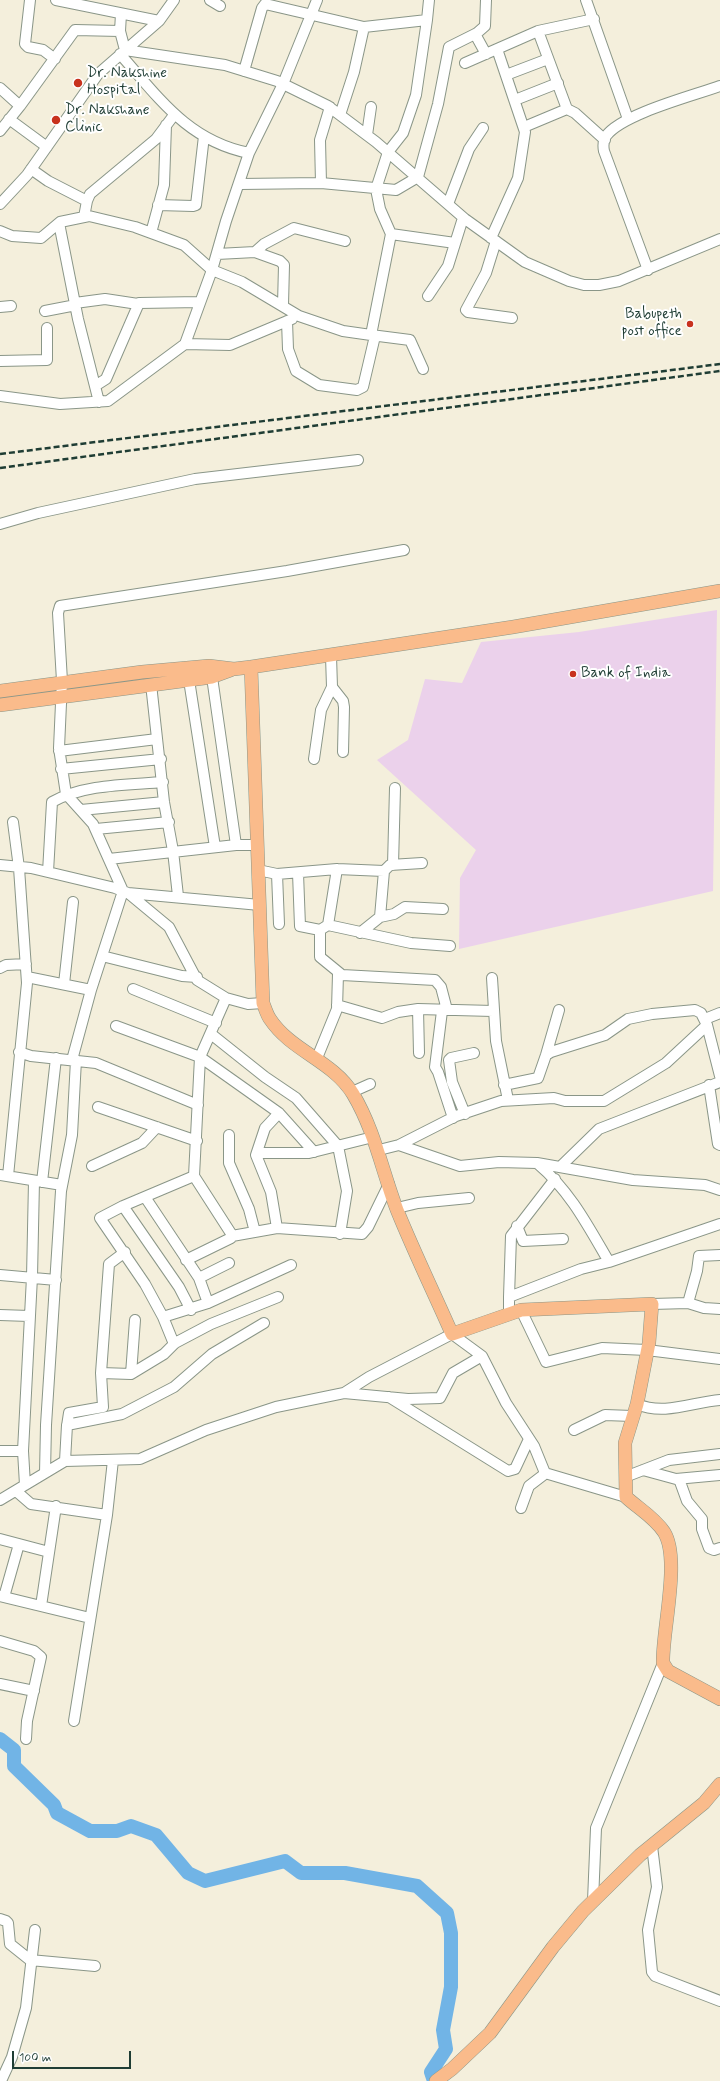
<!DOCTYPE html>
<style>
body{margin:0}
#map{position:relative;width:720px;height:2081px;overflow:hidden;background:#f4efdc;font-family:Mynerve,sans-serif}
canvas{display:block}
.scale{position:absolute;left:12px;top:2051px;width:119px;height:18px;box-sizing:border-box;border:2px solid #1f3d34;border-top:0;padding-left:5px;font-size:12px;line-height:14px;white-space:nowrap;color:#1f3d34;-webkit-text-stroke:3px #fff;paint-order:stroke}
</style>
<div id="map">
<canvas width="720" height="2081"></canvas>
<div class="scale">100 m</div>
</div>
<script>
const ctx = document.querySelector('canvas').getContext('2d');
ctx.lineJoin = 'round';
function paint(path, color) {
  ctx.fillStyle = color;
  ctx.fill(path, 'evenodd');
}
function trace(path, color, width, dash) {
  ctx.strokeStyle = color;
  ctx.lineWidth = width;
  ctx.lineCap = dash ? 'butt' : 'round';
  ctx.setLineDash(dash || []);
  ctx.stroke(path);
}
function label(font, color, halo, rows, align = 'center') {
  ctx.font = font + ' Mynerve,sans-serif';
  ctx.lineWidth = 4;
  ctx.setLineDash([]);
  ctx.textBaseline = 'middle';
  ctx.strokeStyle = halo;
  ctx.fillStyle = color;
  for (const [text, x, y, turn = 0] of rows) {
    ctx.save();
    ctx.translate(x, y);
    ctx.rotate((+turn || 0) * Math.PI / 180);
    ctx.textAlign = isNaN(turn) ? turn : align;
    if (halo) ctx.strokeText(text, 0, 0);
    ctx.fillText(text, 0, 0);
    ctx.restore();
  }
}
paint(new Path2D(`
 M717,610L713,891L459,949L460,878L476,850L377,760L408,740L425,679L462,683L481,642L579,632Z`), '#ebd1eb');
trace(new Path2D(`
 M0,1739L14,1750V1766L54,1805L57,1813L90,1831H117L131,1826L156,1835L188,1873L205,1881L285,1861L301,1873H345L417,1886L447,1913L451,1933V1987L443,2030L446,2049L431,2072L434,2081`), '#71b4e6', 14);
const minor = new Path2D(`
 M30,0L25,44L28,47L43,50L55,59
 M56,0L159,21L174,0
 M210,0L220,6
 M586,0L628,119
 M427,20L429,0
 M120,31L125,50L225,65L277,81L328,106L376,142L465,219L525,262L569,281L584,285H599L619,281L720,239
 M538,31L567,109
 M475,34L486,54
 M120,54C159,98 188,141 249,153
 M465,63L538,31L594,19
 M506,75L548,59
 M0,88L20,106L0,131
 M515,100L558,83
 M20,106L75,30L120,31L121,14
 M340,115L354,72L364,27
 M9,119L47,147
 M524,127L567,109L575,113L605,140
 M367,135L371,107
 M31,169L48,181L87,201
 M321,183L320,140L330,107
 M240,184L321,183L396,190L418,177L438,104L449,47L477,33L485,26L486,0
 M0,204L27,175L98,74L159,21
 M448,204L469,149L483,128
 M158,205L193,206L196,205L204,136
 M84,217L87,201L90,194L156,139L174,115
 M59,223L78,319L99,402
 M0,231L12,236L41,238L60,222L89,216L135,227L184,245L212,270L242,282L299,316L343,331L371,335L391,234L380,209L376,189L388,152L403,133L416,95L427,20L364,27L265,4L262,8L244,71
 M151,233L164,185L166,125
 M391,234L455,243
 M491,238L518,178L525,132L497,49
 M496,241L486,273L466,310L468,312L512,318
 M255,252L280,261L284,265L283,305
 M217,254L255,252L264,244L294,228L345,241
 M648,270L604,151C603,146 603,141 606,136C622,114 692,96 720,86
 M428,296L448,266L463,218
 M75,303L105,299L138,304
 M0,307L11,306
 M45,311L76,305
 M287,321L288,349L296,371L319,385L357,390L363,387L375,336
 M371,335L410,340L423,369
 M185,344L230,345L292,319
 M0,361L47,360V328
 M95,386L106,379L139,303L200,302
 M0,396L60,404L108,401L185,344L212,270L226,221L249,153L283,84L317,0
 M0,524L38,513L195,479L358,460
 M212,677L236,845
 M189,680L215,847
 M151,684L164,802L173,851L178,896
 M332,687L343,701L344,707L343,752
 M59,751L157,739
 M314,759L321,710L332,687L331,656
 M61,769L161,759
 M81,810L164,802
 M96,829L169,822
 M109,859L236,845H258
 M0,865L31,868L115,888L128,893L260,905
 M393,865L395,788
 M337,869L328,925L320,930V957L342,975L435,980L441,987L447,1010
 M258,870L277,874L337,869L384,871
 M48,872L52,802C84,784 127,785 163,782
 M298,873L300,926L320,930
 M277,874L279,924
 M128,893L169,927L197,980L226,998L248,1004L263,1003
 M380,917L384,871L390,865L422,863
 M328,925L411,943L450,946
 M360,933L380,917L394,914L405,907L443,909
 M102,956L182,976L197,977
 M0,968L6,965L26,964
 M27,977L91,990
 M492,978L496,1041L508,1100
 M64,984L73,902
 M133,989L216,1023
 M337,1005L382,1018L398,1012L418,1009L493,1011
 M418,1009L419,1053
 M442,1011L435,1067L438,1072L453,1118
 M705,1019L720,1013
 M116,1026L200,1057L279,1113L314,1152
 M211,1034L265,1077L296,1098L338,1146L347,1191L340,1234
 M19,1052L31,1056L96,1063L198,1105
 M546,1055L551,1052L605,1035L628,1019L652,1014L695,1010L701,1013L707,1025L720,1076
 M317,1058L337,1009L338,974
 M72,1060L91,990L123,891L93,824L66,794L59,748L62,681L58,613L60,606L287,571L404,550
 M504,1085L538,1078L546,1055L559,1010
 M709,1085L718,1144L720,1145
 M352,1092L370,1084
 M98,1107L197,1141
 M465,1114L452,1082L449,1060L451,1058L474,1053
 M229,1135V1163L249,1209L255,1232
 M399,1145L456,1116L501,1101L554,1098L565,1101H604L666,1063L707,1025
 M379,1150L399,1145L460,1166L499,1162L537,1163L633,1180L705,1185L720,1190
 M257,1153H309L373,1137
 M538,1164C570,1191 588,1226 609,1262
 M92,1166L142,1143L157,1127
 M560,1167L599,1129L720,1082
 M0,1175L62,1185
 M8,1176L27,983L19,868L13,822
 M42,1182L56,1058
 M145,1197L199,1278L208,1303
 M123,1206L179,1287L191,1310
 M397,1208L418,1203L469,1198
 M517,1226L523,1241L563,1239
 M277,1228L271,1192L256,1155L265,1128L279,1113
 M232,1236L277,1228L362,1234L368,1227L389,1184
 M186,1260L231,1238L232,1235L194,1176
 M0,1275L56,1280
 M199,1278L229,1263
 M509,1297L511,1236L555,1179
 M688,1303L697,1271L699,1256L720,1255
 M652,1304L688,1303L704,1308L720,1309
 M521,1310L546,1362L602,1348L647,1350L720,1359
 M509,1314V1297L581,1269L609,1262L720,1224
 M0,1315L29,1316
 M163,1317L208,1303L291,1265
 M174,1344L163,1317L145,1284L100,1218L123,1206L194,1176L200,1057L226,998
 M101,1373L131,1374L164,1354L175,1343L211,1324L278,1297
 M131,1374L135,1320
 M344,1393L408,1399L440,1398L453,1373L482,1356
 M389,1397L508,1471L515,1469L529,1439
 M637,1404C664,1416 693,1402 720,1400
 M67,1426L69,1413L103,1407L101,1373L109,1264L125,1252
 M574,1430L605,1415L632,1416
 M0,1451H23
 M65,1461L67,1425L122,1414L174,1387L212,1354L264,1323
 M643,1470L676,1479L720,1475
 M45,1473L46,1425L61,1191L72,1135L76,1060
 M625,1477L669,1460L720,1454
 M679,1479L687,1501L702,1519V1529L709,1548L714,1550L720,1548
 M25,1485L23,1451L32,1277L34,1181
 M16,1491L31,1504L107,1515
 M0,1500L65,1461L140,1459L206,1430L276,1407L344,1393L369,1377L452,1334L482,1356L506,1403L534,1446L545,1473L626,1497
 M521,1508L529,1486L546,1473
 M0,1539L49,1552
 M0,1596L90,1618
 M4,1597L19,1544
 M41,1606L56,1506
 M0,1641L34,1651L41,1657L27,1721L26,1739
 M0,1684L34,1691
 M74,1721L107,1515L113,1460
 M652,1846L657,1887L648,1930L652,1972L655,1976L720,2001
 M593,1901L596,1828L663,1663
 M0,1919L6,1921L8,1923L10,1944L30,1960L95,1966
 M1,2081L12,2057L26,2008L35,1930`);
const major = new Path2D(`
 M251,667L263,1003C265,1008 267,1015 270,1019C291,1051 333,1061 353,1094C375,1131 382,1171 397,1210C414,1252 434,1293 452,1334L521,1310L652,1304L649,1343L637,1404L625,1443L626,1497C639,1509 654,1517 664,1532C681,1559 662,1631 663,1663L668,1671L720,1699
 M0,691L142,672L209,666L234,669L251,667L513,627L720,591
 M0,705L212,677L231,670
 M436,2081L452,2069L490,2033L553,1947L583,1911L640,1855L704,1803L720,1784`);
trace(minor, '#8a9688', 12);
trace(major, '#8a9688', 14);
trace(minor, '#fff', 10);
trace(major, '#fabb8b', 13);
trace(new Path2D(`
 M0,454L720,364
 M0,468L720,371`), '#1f3d34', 2.5, [6, 3]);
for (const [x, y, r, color] of [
 [78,83,5,"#c8321e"],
 [56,120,5,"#c8321e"],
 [690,324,4,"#c8321e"],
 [573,674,4,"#c8321e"]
]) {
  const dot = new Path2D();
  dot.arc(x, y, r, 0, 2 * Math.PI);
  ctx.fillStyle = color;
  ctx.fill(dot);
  trace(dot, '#fff', 1.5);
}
label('15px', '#1f3d34', '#fff', [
 ["Dr. Nakshine",87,74],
 ["Hospital",87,91],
 ["Dr. Nakshane",65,111],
 ["Clinic",65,128],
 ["Babupeth",682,315,"right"],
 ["post office",682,332,"right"],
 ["Bank of India",581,674]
], 'left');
</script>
